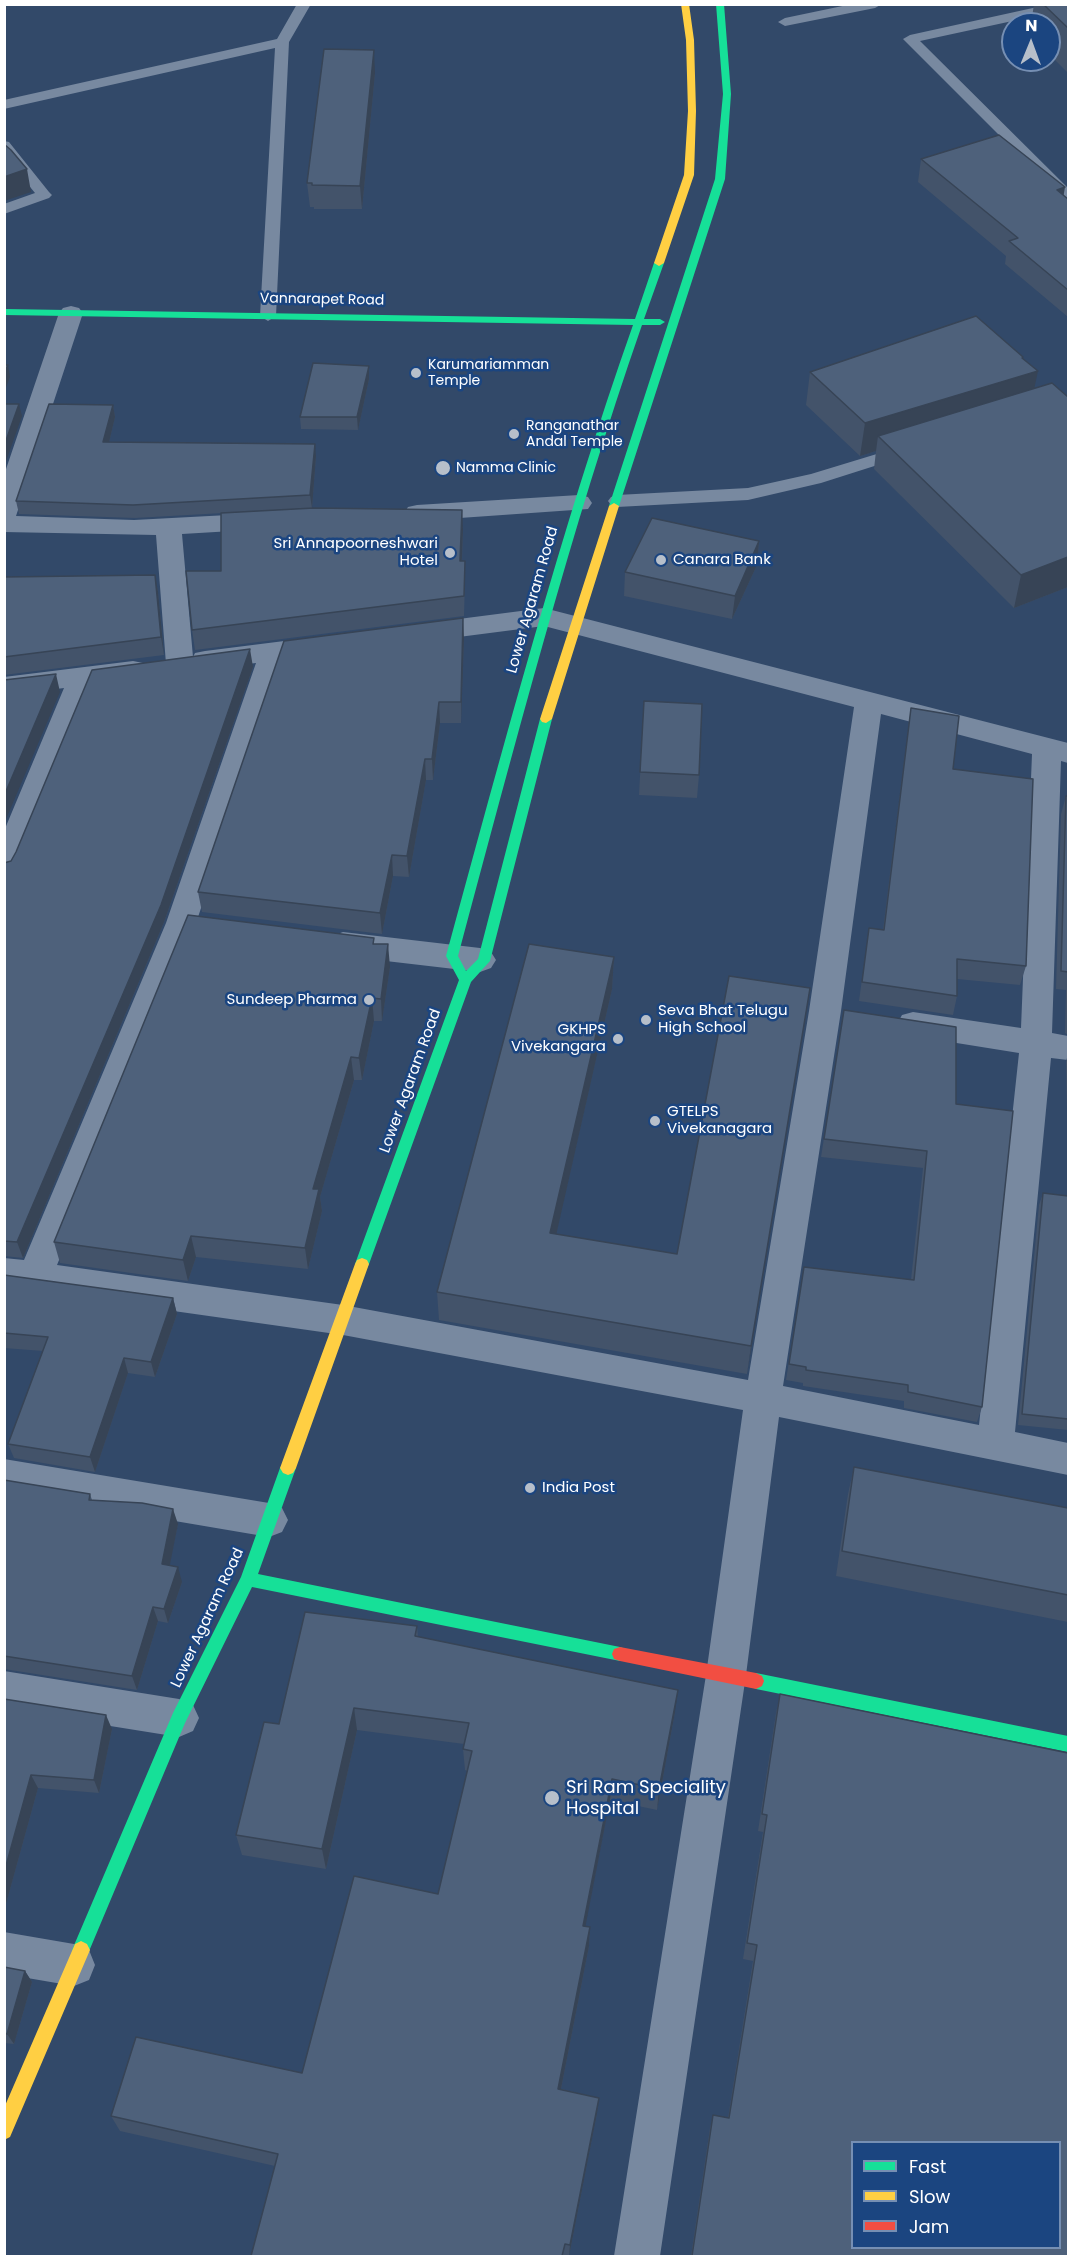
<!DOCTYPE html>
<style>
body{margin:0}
#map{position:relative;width:1073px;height:2261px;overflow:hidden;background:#324969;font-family:Poppins,sans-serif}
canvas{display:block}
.frame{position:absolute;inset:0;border:6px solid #fff;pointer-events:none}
.legend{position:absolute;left:851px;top:2141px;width:210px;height:108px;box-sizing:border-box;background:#1b4580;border:2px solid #768fb3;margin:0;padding:8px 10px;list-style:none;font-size:18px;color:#fff}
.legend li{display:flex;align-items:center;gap:12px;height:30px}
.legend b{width:30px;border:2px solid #768fb3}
.north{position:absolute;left:1001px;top:12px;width:60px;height:60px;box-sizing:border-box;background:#1b4580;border:2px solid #768fb3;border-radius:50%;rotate:1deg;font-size:16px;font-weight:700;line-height:24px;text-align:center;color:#fff}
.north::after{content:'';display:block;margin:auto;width:21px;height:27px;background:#b7bfca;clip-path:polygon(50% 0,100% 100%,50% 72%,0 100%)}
</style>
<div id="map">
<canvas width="1073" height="2261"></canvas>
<div class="frame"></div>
<ul class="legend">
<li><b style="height:8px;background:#16e098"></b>Fast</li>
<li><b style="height:8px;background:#ffcf43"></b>Slow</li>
<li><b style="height:8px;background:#f24e42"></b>Jam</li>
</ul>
<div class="north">N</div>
</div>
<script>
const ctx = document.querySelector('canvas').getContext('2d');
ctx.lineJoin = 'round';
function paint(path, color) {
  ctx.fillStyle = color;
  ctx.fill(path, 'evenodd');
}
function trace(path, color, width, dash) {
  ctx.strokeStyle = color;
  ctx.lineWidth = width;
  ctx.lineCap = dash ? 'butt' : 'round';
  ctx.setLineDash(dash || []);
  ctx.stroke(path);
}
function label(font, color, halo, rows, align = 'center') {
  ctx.font = font + ' Poppins,sans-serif';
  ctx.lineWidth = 5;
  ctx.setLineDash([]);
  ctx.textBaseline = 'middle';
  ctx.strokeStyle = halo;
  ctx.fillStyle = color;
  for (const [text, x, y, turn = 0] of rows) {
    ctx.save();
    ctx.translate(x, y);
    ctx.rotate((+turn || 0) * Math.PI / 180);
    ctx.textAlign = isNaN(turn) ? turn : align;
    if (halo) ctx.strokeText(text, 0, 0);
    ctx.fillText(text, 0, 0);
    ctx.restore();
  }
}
paint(new Path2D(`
 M297,4H311L289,42L276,316L268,321L260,316L275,48L4,109V100L277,39Z
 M852,4H882L875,8L785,26L778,22L785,18Z
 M1051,4H1068V9L920,41L1068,188V201L1063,199L903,39L910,35Z
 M4,141L9,142L49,192L52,195L49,198L4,214V204L35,193L4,155Z
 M903,446L909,447L912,451L909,455L821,483L748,500L617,507L611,505L608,501L611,497L617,495L748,488L811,474Z`), '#7889a0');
paint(new Path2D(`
 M71,306L79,308L83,313L16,516L134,520L266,513L275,515L279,521L275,527L266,529L182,534L193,657L195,653L205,651L324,636L334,639L338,645L334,651L285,659L196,923L57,1265L343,1305L748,1380L809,1011L854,707L544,626L420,642L410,639L406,633L410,627L420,624L544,608L1068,743V763L1061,761L1052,1033L1068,1036V1060L1051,1058L1015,1432L1068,1443V1475L779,1417L746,1675L660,2256H614L706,1675L743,1410L343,1335L4,1287V1258L24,1260L166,923L256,663L205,669L194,664L190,671L180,673L170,671L166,664L156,535L4,532V475L59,313L63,308ZM881,714L1032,754L1021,1028L913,1012L902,1015L897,1024L902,1033L913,1036L1019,1053L979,1425L783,1386L841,1011Z
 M579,495L588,497L592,503L588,509L417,521L408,519L404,513L408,507L417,505Z
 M133,661L143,663L147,670L143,677L94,685L19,868L15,876L4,879V831L64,688L4,696V677Z
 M343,932L480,948L491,952L496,960L491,968L480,972L343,956L332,952L328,944L332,936Z
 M4,1459L269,1503L282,1508L288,1520L282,1532L269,1537L4,1492Z
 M4,1671L179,1699L193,1705L199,1718L193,1731L179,1737L4,1709Z
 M4,1932L74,1944L89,1950L95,1965L89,1980L74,1986L4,1974Z`), '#7889a0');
paint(new Path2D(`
 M716,4H724L731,94L725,179L619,506L614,509L609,506L715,179L723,94Z
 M659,260L664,263L644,319H660L665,322L660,325H642C570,532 515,744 458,956L466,971L478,959L540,719L546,715L552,719L490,961L471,982L369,1264L367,1268L362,1270L357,1268L355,1264L459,980L446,956C504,744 560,532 633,325L4,315V309L635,319L654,263Z
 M288,1461L293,1463L296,1468L258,1574L620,1647L626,1649L628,1654L626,1659L620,1661L252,1587L185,1723L87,1956L81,1959L75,1956L72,1950L173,1713L241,1577L280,1468L283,1463Z
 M756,1673L1068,1736V1752L756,1689L750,1686L748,1681L750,1676Z`), '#16e098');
paint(new Path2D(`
 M681,4H689L694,40L696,111L694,175L664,263L659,266L654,263L684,175L688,111L686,40Z
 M614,503L619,506L552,719L546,723L542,722L540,719L609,506Z
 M362,1258L367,1260L369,1264L296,1468L293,1473L288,1475L283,1473L280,1468L355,1264L357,1260Z
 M81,1941L87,1944L90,1950L10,2137L4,2140V2108L75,1944Z`), '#ffcf43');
paint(new Path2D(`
 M620,1647L756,1673L762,1676L764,1681L762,1686L756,1689L620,1661L614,1659L612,1654L614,1649Z`), '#f24e42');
paint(new Path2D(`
 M1034,4H1068V73L1049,54V24H1031Z
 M375,73L362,209H314V207H310L307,183Z
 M921,159L1064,196L1068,199V317L1005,264L1006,256L918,182Z
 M1023,357V359L1034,388L1068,397V587L1014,608L874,469L876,451L860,456L806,405L810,372Z
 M369,366V379L358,430L301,429L300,417Z
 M113,405L115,417L109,442L316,456L312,508L135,518L19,514L16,501Z
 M463,530L462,561H465V582L464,616L195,650L192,630Z
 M759,541L757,565L732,619L624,596L625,572Z
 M155,575L158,592L164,655L4,675V577Z
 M464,639L461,723H440L433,780H426L409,877L393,876L382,934L202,912L198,892Z
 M253,667L164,922L23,1258L4,1256V863L11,861Z
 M644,701L699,775L697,798L639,795Z
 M911,708L953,769L1026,966L1020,985L957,979V996L953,1015L859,1001L869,928L883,930L908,729Z
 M1066,796H1068V1035L1065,1033L1066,990L1056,989L1061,814Z
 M375,944L390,967L382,1021H374L362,1080H354L320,1197L322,1211L308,1269L196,1257L188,1281L60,1263L54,1242Z
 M614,957L612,989L556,1234L677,1254L805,1019L747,1374L439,1320L437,1292Z
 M844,1010L956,1104L982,1407L977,1422L904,1408V1401L803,1386V1383L786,1380L804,1267L911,1280L923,1168L821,1157Z
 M1068,1054V1111H1067L1066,1062Z
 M1043,1193L1068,1196V1430L1018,1425L1039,1205Z
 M4,1275L173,1298L177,1314L155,1377L128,1373L95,1472L14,1458L8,1444L43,1351L4,1348Z
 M854,1467L1068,1508V1622L836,1576L848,1494Z
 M4,1480L90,1494L92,1500L178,1524L169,1566L182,1582L168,1623L158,1621L137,1690L4,1669Z
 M417,1626L418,1637L675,1712L657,1810L610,1800L585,1926L590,1927L589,1946L561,2089L599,2098L597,2113L569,2256H251L275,2166L120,2131L111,2116L302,2073L438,1894L467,1771L465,1770L463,1749L464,1744L357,1730L326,1869L242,1855L236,1835L279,1724Z
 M780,1694L1068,2256H691L710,2128L713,2115L728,2118L753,1961L743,1959L763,1832L758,1831L776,1713Z
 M4,1699L112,1729L99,1793L38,1788L4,1911Z
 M4,1967L25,1971L32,1982L14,2044L4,2043Z`), '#43536a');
paint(new Path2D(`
 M374,50L375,73L362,209L360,186Z
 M27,169L31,192L4,201V177Z
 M1065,187L1061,211L1057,190Z
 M1023,357L1019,377L1038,371L1031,404L878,436L876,451L860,456L865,423Z
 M8,365L10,377L4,393V373Z
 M369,366V379L358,430L357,417Z
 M19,404L22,416L4,467V446Z
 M113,405L115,417L106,455L103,442Z
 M315,444L316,456L312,508L310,495Z
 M462,510L463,530L461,582L460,561Z
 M759,541L757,565L732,619L735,596Z
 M1068,557V587L1014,608L1021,575Z
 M155,575L158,592L164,655L161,637Z
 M463,618L464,639L461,723V702Z
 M250,649L253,667L164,922L23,1258L17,1242Z
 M56,674L60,692L4,824V796Z
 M439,702L440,723L433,780L432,759Z
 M425,759L426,780L409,877L407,856Z
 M392,855L393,876L382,934L380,913Z
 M388,944L390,967L382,1021L381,999Z
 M614,957L612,989L550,1262V1233Z
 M372,998L374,1021L362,1080L359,1058Z
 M805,1019L747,1374L751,1346Z
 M351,1057L354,1080L320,1197L322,1211L308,1269L305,1248L313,1189Z
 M191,1236L196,1257L188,1281L183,1260Z
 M173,1298L177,1314L155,1377L151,1362Z
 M124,1358L128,1373L95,1472L90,1457Z
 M173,1509L178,1524L167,1579L162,1564Z
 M178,1567L182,1582L168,1623L164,1609Z
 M153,1607L158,1621L137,1690L132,1676Z
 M678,1690L675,1712L657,1810L659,1789Z
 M354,1708L357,1730L326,1869L322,1849Z
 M106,1715L112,1729L99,1793L94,1780Z
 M31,1775L38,1788L4,1911V1873Z
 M612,1779L610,1800L582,1944L583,1926Z
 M590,1927L589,1946L558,2104V2089Z
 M25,1971L32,1982L14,2044L7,2034Z
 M599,2098L597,2113L569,2256L570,2245Z`), '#374456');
const building = new Path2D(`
 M1043,4H1068V28Z
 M324,49L374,50L360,186L312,185V183H307Z
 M999,135L1065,187L1057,190L1068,199V290L1009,241L1018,238L921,159Z
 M4,144L11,150L27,169L4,177Z
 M976,316L1023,357L1022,358L1038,371L865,423L810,372Z
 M313,363L369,366L357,417H300Z
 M4,365H8L4,373Z
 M1052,383L1068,397V557L1021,575L878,436Z
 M4,404H19L4,446Z
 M49,404L113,405L103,442L315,444L310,495L133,505L16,501Z
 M314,508L462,510L460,561H465L464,596L192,630L186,571H221V513Z
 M652,518L759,541L735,596L625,572Z
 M155,575L161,637L4,657V577Z
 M463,618L461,702H439L432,759H425L407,856L392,855L380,913L198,892L284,641Z
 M250,649L161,905L17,1242L4,1241V863L11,861L16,852L92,670Z
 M56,674L4,796V680Z
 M644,701L702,704L699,775L640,772Z
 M911,708L959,716L953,769L1033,779L1026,966L957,959V996L862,982L869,928L884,930Z
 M1066,796H1068V972L1061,971Z
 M188,915L374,938L373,944H388L381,999L372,998L359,1058L351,1057L313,1189H319L305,1248L191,1236L183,1260L54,1242Z
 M529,944L614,957L550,1233L677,1254L729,976L810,988L751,1346L437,1292Z
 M844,1010L956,1027V1104L1013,1111L982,1407L908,1392V1385L806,1370V1367L789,1364L804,1267L914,1280L927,1151L824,1139Z
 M1043,1193L1068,1196V1419L1022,1414Z
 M4,1275L173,1298L151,1362L124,1358L90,1457L8,1444L48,1337L4,1333Z
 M854,1467L1068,1508V1595L842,1551Z
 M4,1480L90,1494L89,1500L142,1503L173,1509L162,1564L178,1567L164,1609L153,1607L132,1676L4,1656Z
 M305,1612L417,1626L415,1636L678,1690L659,1789L612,1779L583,1926L590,1927L558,2089L599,2098L570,2245L565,2244L562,2256H251L278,2154L111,2116L136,2037L302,2073L354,1876L438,1894L472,1751L463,1749L469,1723L354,1708L322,1849L236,1835L264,1722L279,1724Z
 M780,1694L1068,1753V2256H692L713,2115L729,2118L757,1945L747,1943L767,1815L762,1814ZM852,2142H1059V2247H852Z
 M4,1699L106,1715L94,1780L31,1775L4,1873Z
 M4,1967L25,1971L7,2034L4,2033Z`);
paint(building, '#4e617b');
trace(building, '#374456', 1.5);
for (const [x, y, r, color] of [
 [416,373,6,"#b7bfca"],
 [514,434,6,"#b7bfca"],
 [443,468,8,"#b7bfca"],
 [450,553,6,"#b7bfca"],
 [661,560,6,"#b7bfca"],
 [369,1000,6,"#b7bfca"],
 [646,1020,6,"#b7bfca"],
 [618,1039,6,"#b7bfca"],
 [655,1121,6,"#b7bfca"],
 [530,1488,6,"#b7bfca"],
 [552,1798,8,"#b7bfca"]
]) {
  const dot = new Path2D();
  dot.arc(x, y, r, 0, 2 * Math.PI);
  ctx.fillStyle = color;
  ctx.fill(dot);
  trace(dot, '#1b4580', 2);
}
label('14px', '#fff', '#1b4580', [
 ["Vannarapet Road",322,300,1]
]);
label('14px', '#fff', '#1b4580', [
 ["Karumariamman",428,365],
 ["Temple",428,381],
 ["Ranganathar",526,426],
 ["Andal Temple",526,442],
 ["Namma Clinic",456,468]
], 'left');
label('15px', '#fff', '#1b4580', [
 ["Sri Annapoorneshwari",438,544,"right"],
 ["Hotel",438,561,"right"],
 ["Canara Bank",673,560],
 ["Sundeep Pharma",357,1000,"right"],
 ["Seva Bhat Telugu",658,1011],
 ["High School",658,1028],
 ["GKHPS",606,1030,"right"],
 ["Vivekangara",606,1047,"right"],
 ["GTELPS",667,1112],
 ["Vivekanagara",667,1129],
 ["India Post",542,1488]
], 'left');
label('15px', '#fff', '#1b4580', [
 ["Lower Agaram Road",533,600,-74],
 ["Lower Agaram Road",411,1081,-70],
 ["Lower Agaram Road",208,1618,-65]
]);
label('18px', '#fff', '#1b4580', [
 ["Sri Ram Speciality",566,1788],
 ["Hospital",566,1809]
], 'left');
</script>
